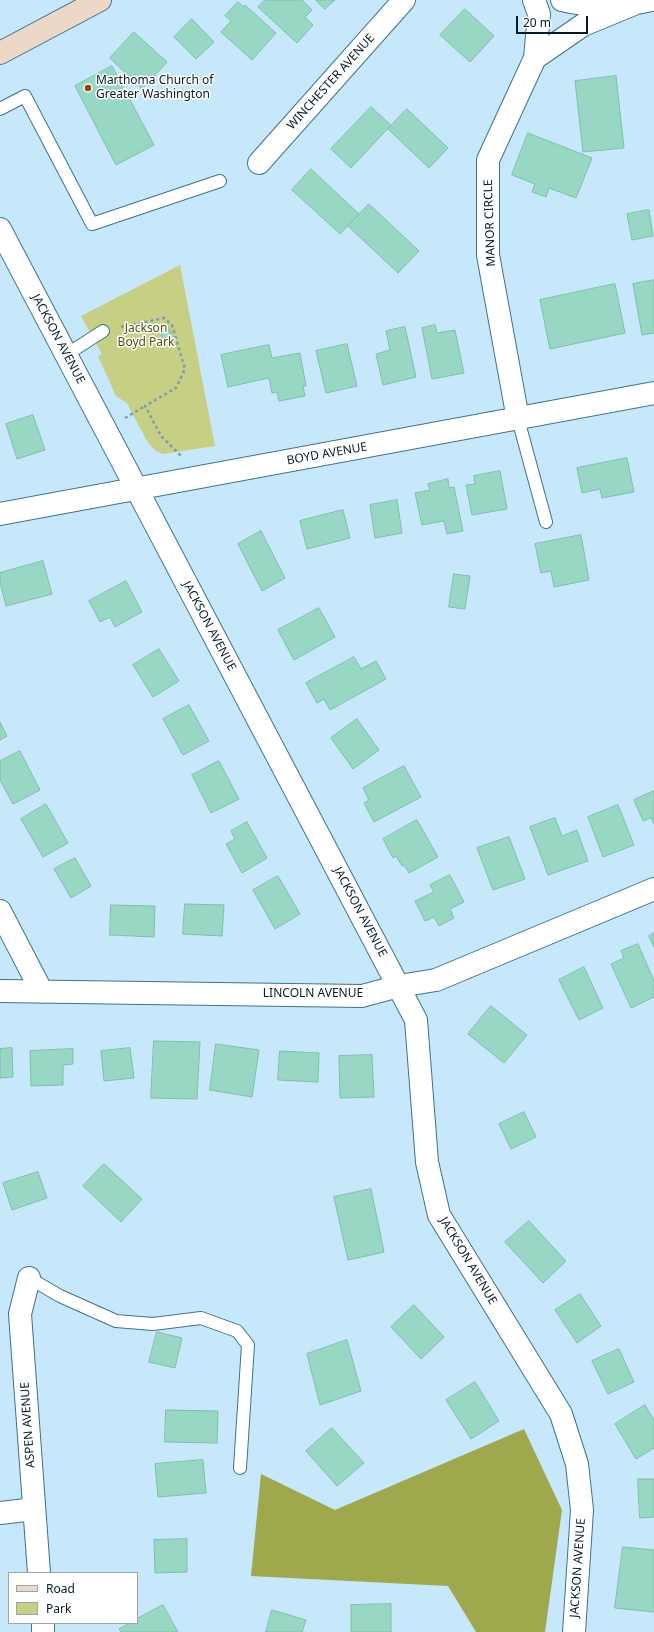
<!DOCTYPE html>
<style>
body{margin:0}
#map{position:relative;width:654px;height:1632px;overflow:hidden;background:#c7e7fa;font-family:"Noto Sans",sans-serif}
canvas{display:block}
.legend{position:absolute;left:8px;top:1572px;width:130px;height:52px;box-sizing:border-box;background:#fff;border:1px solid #9ba4a9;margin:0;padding:5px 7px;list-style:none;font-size:12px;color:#061c27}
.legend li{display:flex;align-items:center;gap:8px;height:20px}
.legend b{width:20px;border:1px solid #9ba4a9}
.scale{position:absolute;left:516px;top:16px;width:72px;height:18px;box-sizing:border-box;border:2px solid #061c27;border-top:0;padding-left:5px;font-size:12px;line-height:14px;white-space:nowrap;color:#061c27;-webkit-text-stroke:3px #fff;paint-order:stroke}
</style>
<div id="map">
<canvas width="654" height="1632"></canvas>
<ul class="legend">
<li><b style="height:5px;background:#edd7c7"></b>Road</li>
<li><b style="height:11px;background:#c6cf83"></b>Park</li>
</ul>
<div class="scale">20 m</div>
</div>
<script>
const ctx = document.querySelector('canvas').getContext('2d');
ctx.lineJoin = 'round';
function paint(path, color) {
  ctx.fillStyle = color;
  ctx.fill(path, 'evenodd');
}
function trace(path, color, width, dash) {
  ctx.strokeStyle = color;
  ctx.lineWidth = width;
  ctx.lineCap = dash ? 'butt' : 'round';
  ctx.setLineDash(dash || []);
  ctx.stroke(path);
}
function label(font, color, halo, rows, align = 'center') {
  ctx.font = font + ' "Noto Sans",sans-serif';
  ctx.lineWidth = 3;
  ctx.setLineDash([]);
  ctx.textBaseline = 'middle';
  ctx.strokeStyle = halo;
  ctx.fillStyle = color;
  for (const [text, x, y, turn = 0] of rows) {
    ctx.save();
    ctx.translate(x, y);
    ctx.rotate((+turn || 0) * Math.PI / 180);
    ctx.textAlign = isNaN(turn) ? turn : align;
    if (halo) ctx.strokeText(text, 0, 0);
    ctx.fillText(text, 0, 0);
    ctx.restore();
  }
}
paint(new Path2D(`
 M180,265L215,446L162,454L156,451L148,443L127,403L116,396L98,356L102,354L81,316Z`), '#c6cf83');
paint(new Path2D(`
 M524,1429L562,1510L545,1632H476L448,1586L251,1576L261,1474L335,1510Z`), '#9fa84d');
const building = new Path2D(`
 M265,0H302L312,10L305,17L313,25L297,43L258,7Z
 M316,0H335L325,9Z
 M238,2L244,7L245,5L276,33L252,60L221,32L231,21L225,16Z
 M465,9L494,36L470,62L440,35Z
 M192,19L214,42L196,59L174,37Z
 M134,32L167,62L142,89L110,58Z
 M112,66L154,145L116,165L75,86Z
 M616,76L624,148L583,152L575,81Z
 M371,107L391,125L351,168L331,149Z
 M407,109L448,148L429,168L388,129Z
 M528,133L592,158L576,198L549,188L546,197L532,192L535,184L512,175Z
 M311,169L359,214L340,234L292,190Z
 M369,204L419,251L398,273L348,226Z
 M649,210L653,236L632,240L627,214Z
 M654,280V333L642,335L633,284Z
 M615,284L625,333L550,349L540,300Z
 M435,325L437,333L455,330L464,373L432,379L422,328Z
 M405,327L416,377L383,385L376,354L390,350L386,331Z
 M169,328L172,337L163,340L161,332Z
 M347,344L357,386L326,393L316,351Z
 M269,345L272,358L300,353L306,386H303L305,396L279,401L277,392L272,393L269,378L228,387L221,355Z
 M33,415L45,450L17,459L6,424Z
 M627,458L634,492L602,498L600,489L582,493L577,468Z
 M500,471L507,509L472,515L466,485L475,484L474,476Z
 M448,479L449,488L454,487L463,531L447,534L444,521L422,525L415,493L430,490L428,484Z
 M397,500L402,533L375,538L370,505Z
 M343,510L350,538L307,549L300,521Z
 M261,531L285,578L262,591L238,544Z
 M581,535L589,580L554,587L551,571L541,573L535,544Z
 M43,561L52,594L6,606L0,582V573Z
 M454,574L470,576L465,609L449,607Z
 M126,581L142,612L115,627L110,617L100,622L89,601Z
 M319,608L335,637L294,660L278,630Z
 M159,649L179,681L153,697L133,665Z
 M354,657L361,669L376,661L386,679L330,710L324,699L317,703L306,683Z
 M189,705L209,741L183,755L163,719Z
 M357,719L379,750L353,769L331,738Z
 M0,722L7,736L0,740Z
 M20,751L40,790L13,804L0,780V761Z
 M219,761L239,799L211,813L192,775Z
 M404,766L421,797L374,822L364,803L369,800L363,788Z
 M654,791V824L651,818L643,821L634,800Z
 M46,804L68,843L43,857L21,819Z
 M618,805L634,845L603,857L588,817Z
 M555,818L562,836L577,830L588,861L548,875L530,827Z
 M417,820L438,857L409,873L404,865L402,866L396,856L393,858L383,839Z
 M247,822L267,858L242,873L226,844L235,839L231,831Z
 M509,837L525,879L493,890L477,848Z
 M75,858L91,886L71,898L54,869Z
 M450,875L464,902L450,909L454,918L439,926L434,917L425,921L415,901L434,892L430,885Z
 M278,876L300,914L275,929L253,890Z
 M185,904L224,905L222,936L183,934Z
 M111,905L155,906L154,937L110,935Z
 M654,933V947L649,936Z
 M638,944L654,981V997L631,1008L611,964L624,958L621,951Z
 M584,967L603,1008L579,1020L559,980Z
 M491,1006L527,1035L504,1063L468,1034Z
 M154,1041L200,1042L197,1099L151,1098Z
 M216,1044L259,1050L252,1097L210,1090Z
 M12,1048L13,1077L0,1078V1049Z
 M130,1048L134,1078L104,1081L101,1051Z
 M73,1049V1064L63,1065V1085L31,1086L30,1051Z
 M280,1051L319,1053L318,1082L278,1080Z
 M372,1055L374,1097L340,1098L339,1056Z
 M524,1112L536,1137L511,1149L499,1124Z
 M104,1164L142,1199L121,1222L83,1186Z
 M38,1172L47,1198L12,1210L3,1183Z
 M371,1189L384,1252L348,1260L334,1197Z
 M529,1221L566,1261L543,1283L505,1242Z
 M580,1294L601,1326L577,1343L555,1310Z
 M414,1305L444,1337L421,1359L391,1327Z
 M157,1332L182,1338L175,1368L149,1362Z
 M347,1340L361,1391L320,1405L307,1354Z
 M619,1349L634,1382L608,1394L592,1361Z
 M475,1382L499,1421L471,1439L446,1400Z
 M645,1405L654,1420V1448L636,1459L615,1424Z
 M166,1410L218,1411L217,1443L165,1442Z
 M332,1428L364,1463L337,1486L306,1451Z
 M203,1460L206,1493L158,1497L155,1464Z
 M638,1479H654V1517L640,1518Z
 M187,1539V1572L155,1573L154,1540Z
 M623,1547L654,1550V1612L615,1608Z
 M391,1604V1632H351V1605Z
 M163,1605L178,1632H121L119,1629L130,1623H137V1619Z
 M272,1610L306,1620L302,1632H266Z`);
paint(building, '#97d7c4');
trace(building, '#7ebeab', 1);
const service = new Path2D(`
 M0,109L25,96L92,224L220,181
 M66,355L103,331
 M518,419L546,522
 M29,1278L60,1296L116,1321L153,1324L201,1318L237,1331L248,1345L240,1468`);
const minor = new Path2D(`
 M562,0C591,7 622,7 651,0
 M535,58L583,25L634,4
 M259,163L404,0
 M0,229L416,1020L427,1162L439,1215L561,1414L577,1464L582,1510L574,1632
 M518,419L488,255V160L535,58L539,14L534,0
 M0,514L654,393
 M0,911L42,992
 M0,991L362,996L399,986L436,980L654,889
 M29,1278L20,1314L39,1573
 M0,1513L34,1509
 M43,1623V1632`);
const secondary = new Path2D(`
 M0,53L100,0`);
trace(service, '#3e728e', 14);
trace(minor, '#3e728e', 24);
trace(secondary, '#3e728e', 24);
trace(new Path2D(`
 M121,327L164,318L172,325L185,369L176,388L145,406L161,436L181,456
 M125,418L145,406`), '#7f9cac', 2.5, [3, 3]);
trace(service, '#fff', 12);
trace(minor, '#fff', 22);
trace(secondary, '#edd7c7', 22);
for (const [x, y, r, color] of [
 [88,88,4,"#894814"]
]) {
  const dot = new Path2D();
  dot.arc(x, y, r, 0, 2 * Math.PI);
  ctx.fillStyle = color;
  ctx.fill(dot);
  trace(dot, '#fff', 1.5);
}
label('12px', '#061c27', '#fff', [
 ["Marthoma Church of",96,81],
 ["Greater Washington",96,95]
], 'left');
label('12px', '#061c27', '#fff', [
 ["WINCHESTER AVENUE",331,82,-48],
 ["MANOR CIRCLE",490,223,-92],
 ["JACKSON AVENUE",58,339,62],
 ["BOYD AVENUE",327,454,-10],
 ["JACKSON AVENUE",209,626,62],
 ["JACKSON AVENUE",360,912,62],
 ["LINCOLN AVENUE",313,994],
 ["JACKSON AVENUE",468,1261,59],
 ["ASPEN AVENUE",28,1425,-94],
 ["JACKSON AVENUE",578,1568,-86]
]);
label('12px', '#4d520d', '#fff', [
 ["Jackson",146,329],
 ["Boyd Park",146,343]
]);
</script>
